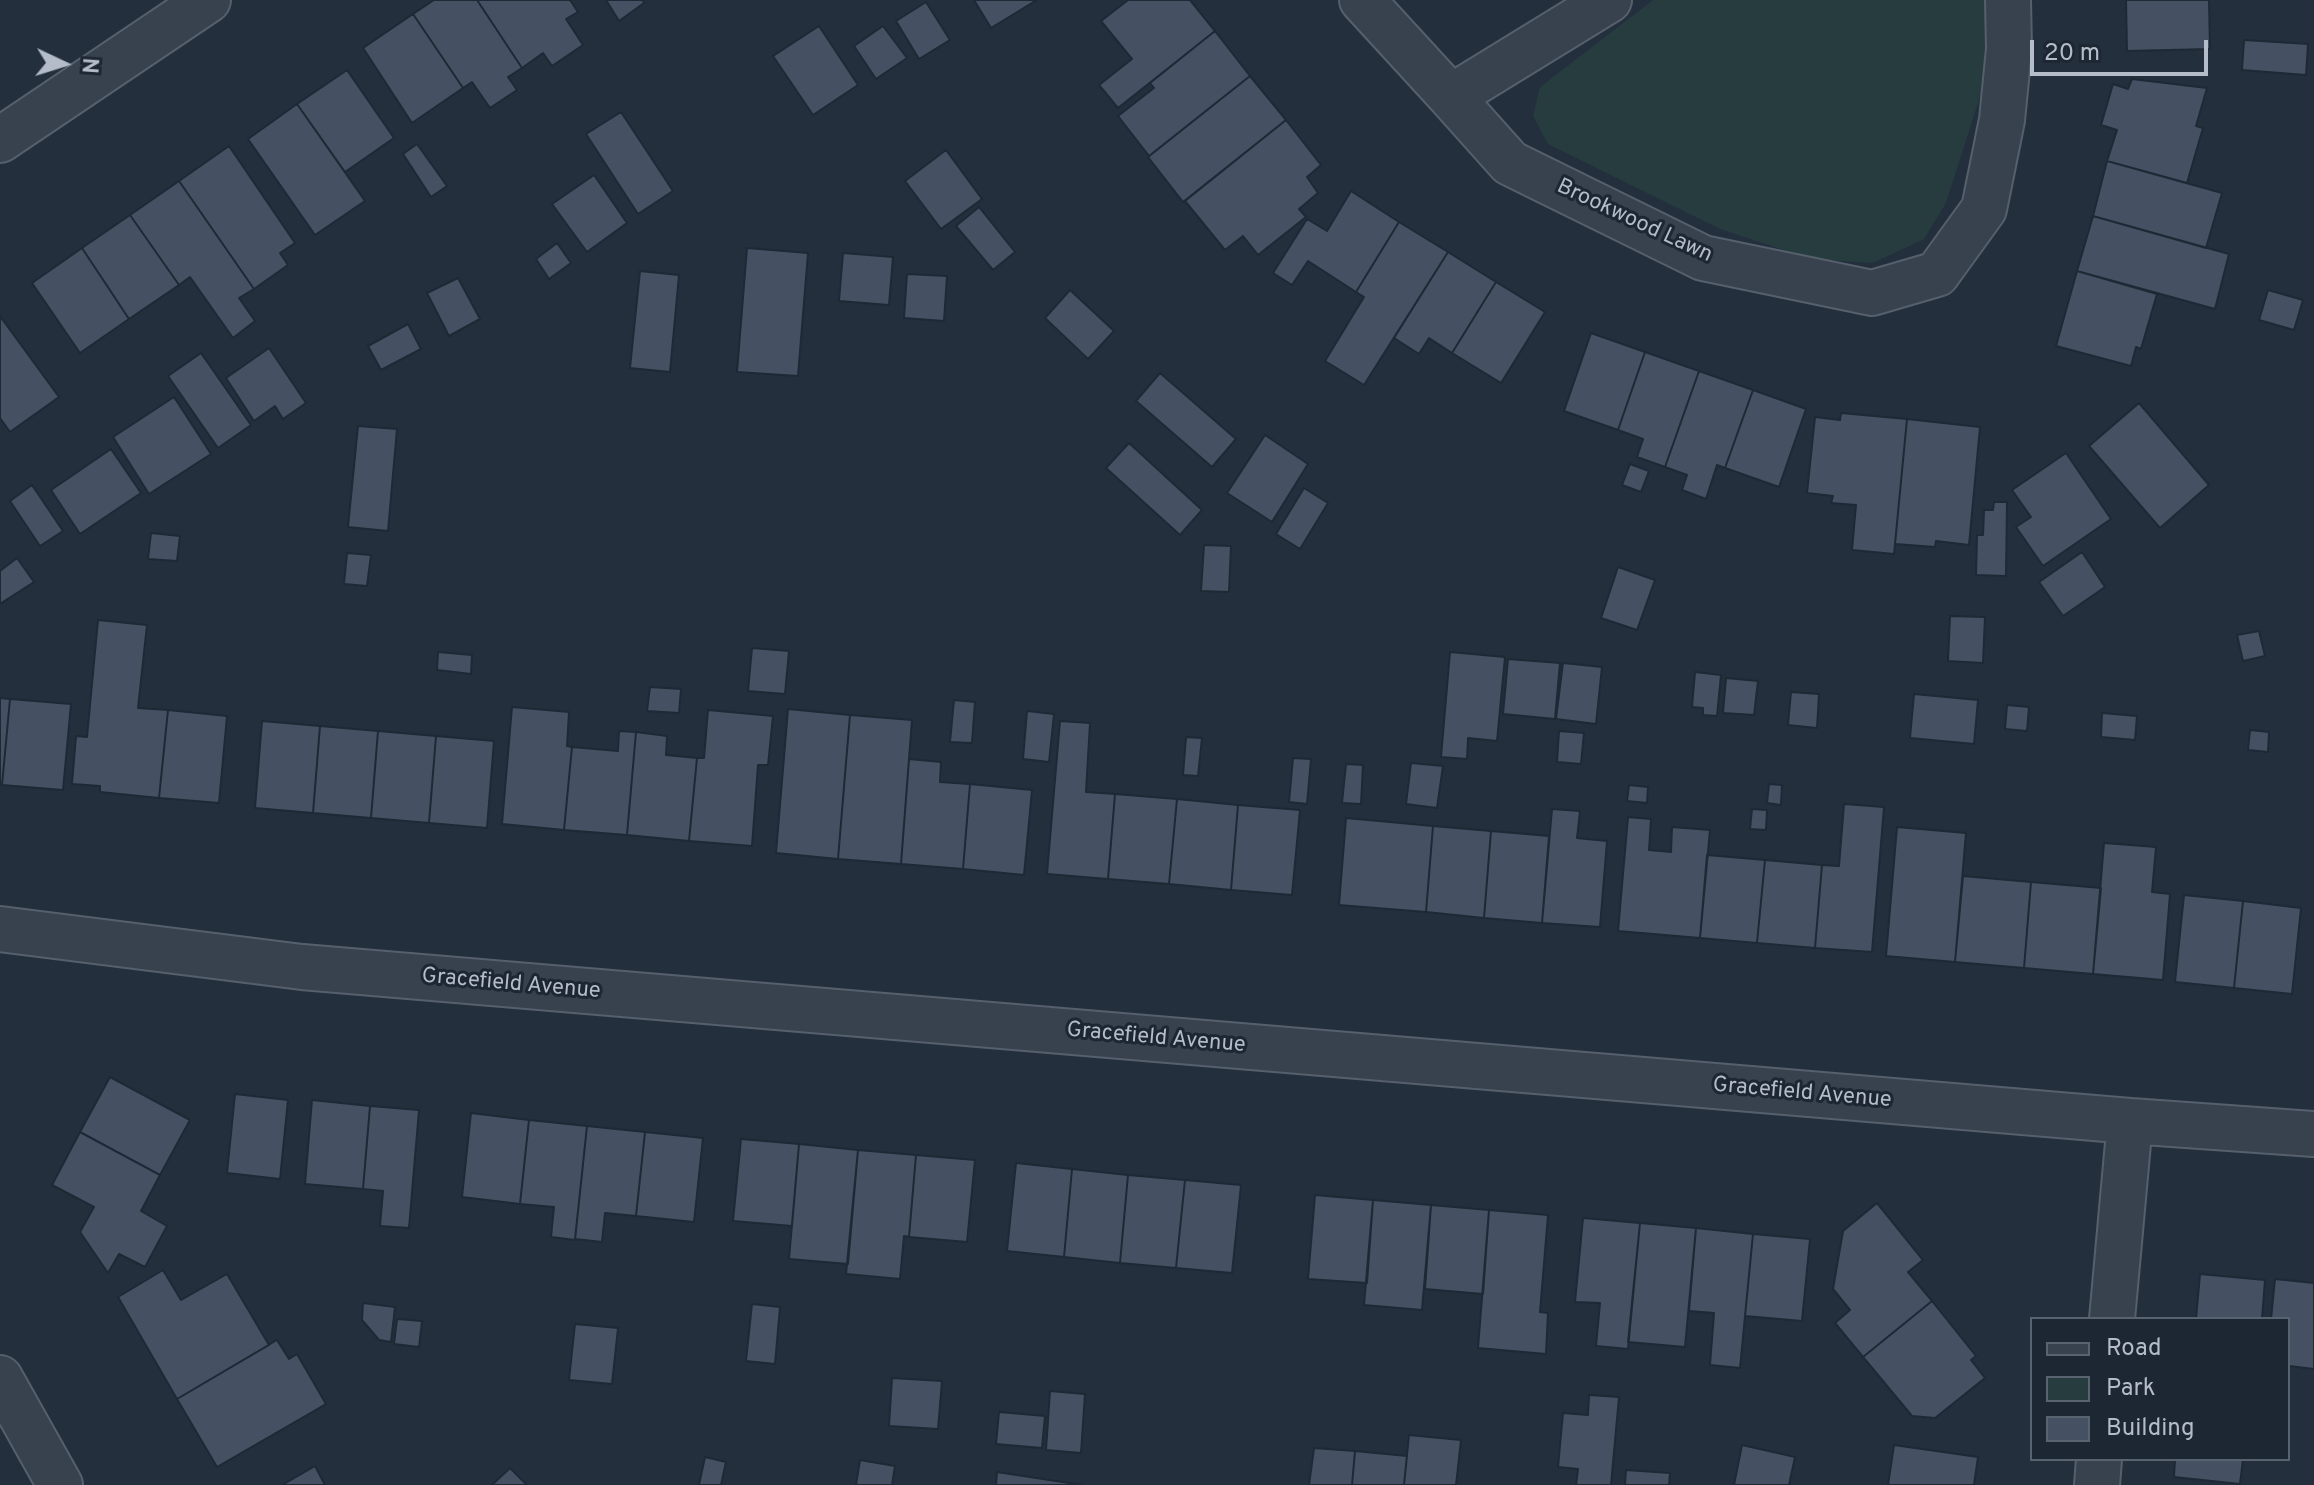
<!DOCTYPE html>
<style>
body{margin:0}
#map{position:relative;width:2314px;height:1485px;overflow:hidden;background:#242f3e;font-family:Overpass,sans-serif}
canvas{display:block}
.legend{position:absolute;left:2030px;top:1317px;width:260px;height:144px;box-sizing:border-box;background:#1d2633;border:2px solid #59626f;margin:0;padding:10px 14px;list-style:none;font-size:24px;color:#b4bcc9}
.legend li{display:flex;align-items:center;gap:16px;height:40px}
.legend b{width:40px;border:2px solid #59626f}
.north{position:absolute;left:24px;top:24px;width:80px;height:80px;-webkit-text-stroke:6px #1d2633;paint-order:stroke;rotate:94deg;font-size:22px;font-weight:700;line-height:32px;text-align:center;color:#b4bcc9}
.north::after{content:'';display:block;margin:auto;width:28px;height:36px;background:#b4bcc9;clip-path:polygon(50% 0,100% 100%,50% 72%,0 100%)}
.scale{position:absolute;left:2030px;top:40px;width:178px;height:36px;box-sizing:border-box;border:4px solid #b4bcc9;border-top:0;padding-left:10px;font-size:24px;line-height:28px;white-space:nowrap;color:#b4bcc9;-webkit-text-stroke:6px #1d2633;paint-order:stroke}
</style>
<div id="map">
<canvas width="2314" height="1485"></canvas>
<ul class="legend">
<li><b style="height:10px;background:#38414e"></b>Road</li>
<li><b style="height:22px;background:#263c3f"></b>Park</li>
<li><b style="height:22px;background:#455162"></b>Building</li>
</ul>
<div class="north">N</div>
<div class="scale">20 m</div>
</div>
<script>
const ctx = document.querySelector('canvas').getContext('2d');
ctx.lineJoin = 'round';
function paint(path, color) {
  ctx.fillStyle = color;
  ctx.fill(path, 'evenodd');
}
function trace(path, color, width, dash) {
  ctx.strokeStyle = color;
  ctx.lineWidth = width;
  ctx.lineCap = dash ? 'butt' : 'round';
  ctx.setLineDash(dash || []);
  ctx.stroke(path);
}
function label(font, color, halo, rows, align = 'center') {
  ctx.font = font + ' Overpass,sans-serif';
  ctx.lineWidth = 6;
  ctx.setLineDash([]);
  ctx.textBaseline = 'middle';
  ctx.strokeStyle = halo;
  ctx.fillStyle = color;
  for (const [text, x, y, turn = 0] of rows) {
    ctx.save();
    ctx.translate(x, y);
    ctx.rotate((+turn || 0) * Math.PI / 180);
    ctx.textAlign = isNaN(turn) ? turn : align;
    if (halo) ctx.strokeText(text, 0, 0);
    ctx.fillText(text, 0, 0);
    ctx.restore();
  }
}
paint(new Path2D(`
 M1653,0H1993L1994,53L1946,203L1924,239L1873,263L1811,259L1720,229L1548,144L1533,116L1540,87Z`), '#263c3f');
const building = new Path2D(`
 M434,0H477L522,68L508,77L517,90L490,108L472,82L463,88L413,14Z
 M477,0H570L578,12L566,19L583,45L552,66L543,53L522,68Z
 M606,0H643L644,3L619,21Z
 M974,0H1037L991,28Z
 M1128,0H1190L1215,31L1118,108L1099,85L1132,59L1101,21Z
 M2126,0H2209L2210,49L2127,51Z
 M926,2L950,40L919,59L896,21Z
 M413,14L463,88L412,123L363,48Z
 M819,26L858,85L813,115L773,56Z
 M883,26L907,58L876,79L854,46Z
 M1215,31L1250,76L1149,156L1118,116L1154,88L1150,83Z
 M2244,40L2308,44L2306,75L2242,70Z
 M347,70L394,138L345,172L297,104Z
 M1250,76L1286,120L1183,202L1148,157Z
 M2132,79L2207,88L2196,126L2203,128L2187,183L2107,161L2117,130L2101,125L2113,84L2128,89Z
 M297,104L365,201L315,235L248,139Z
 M621,112L673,191L638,214L586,134Z
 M1286,120L1321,165L1307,177L1318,193L1299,209L1306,217L1258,255L1243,236L1225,250L1185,201Z
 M417,144L447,186L431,197L403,154Z
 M229,146L295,243L280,253L288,265L254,289L179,181Z
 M946,150L982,199L941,229L905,181Z
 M2107,161L2222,193L2206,248L2093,216Z
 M594,175L627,223L587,252L552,204Z
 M179,181L254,289L239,298L255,321L233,338L190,277L179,285L130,215Z
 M1351,191L1399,222L1356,292L1308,261L1292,285L1273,273L1307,219L1327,231Z
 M979,207L1015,252L993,270L956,226Z
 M130,215L179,285L129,319L82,248Z
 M2093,216L2229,254L2215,309L2077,271Z
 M1399,222L1448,252L1364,385L1325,361L1364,297L1356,292Z
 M557,243L571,263L549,279L536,259Z
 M82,248L129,319L80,353L32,283Z
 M747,248L808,253L798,376L737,372Z
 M1448,252L1496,282L1452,353L1429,338L1419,354L1394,338Z
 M843,253L893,257L889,305L839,301Z
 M640,271L679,275L670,372L630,368Z
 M2077,271L2157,294L2141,349L2136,347L2131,366L2056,346Z
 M907,274L947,276L944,321L904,318Z
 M458,278L480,319L449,336L427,293Z
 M1496,282L1545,312L1501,383L1452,353Z
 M1070,290L1114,331L1088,359L1045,318Z
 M2268,290L2303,300L2294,330L2259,320Z
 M0,316L59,397L10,432L0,418Z
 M408,324L421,349L381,370L368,346Z
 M1591,333L1645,352L1618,430L1564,411Z
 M269,348L306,403L283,419L275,406L254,421L226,378Z
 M1645,352L1699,371L1665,467L1637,457L1643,439L1618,430Z
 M201,353L251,425L218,448L168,376Z
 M1699,371L1753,390L1725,468L1717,465L1706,499L1682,490L1687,475L1665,467Z
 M1160,373L1236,439L1212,467L1136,401Z
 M1753,390L1806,409L1779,487L1725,468Z
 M174,397L211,454L149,494L113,437Z
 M2139,403L2209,485L2160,528L2089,446Z
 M1841,413L1907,419L1894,554L1852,550L1856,505L1831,503L1833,496L1807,493L1815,417L1840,420Z
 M1907,419L1980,427L1969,545L1936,541L1935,547L1895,544Z
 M358,426L397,429L388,531L348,527Z
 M1265,435L1308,464L1272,522L1227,493Z
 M1129,443L1202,510L1180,535L1106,468Z
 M111,449L141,493L80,534L51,490Z
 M2066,453L2111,519L2043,566L2016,527L2031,517L2012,490Z
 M1630,464L1649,471L1641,492L1622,485Z
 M32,485L63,531L40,546L10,501Z
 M1304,488L1328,503L1300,549L1276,534Z
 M1994,502H2007L2006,576L1976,575L1977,535H1983L1984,510H1993Z
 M151,533L180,536L177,561L148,559Z
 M1204,545L1231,546L1229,592L1201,591Z
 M2082,552L2105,587L2063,616L2039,582Z
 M347,553L371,555L367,586L344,584Z
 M17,558L34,582L0,604V571Z
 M1618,567L1655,580L1637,630L1601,618Z
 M1950,616L1985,617L1983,663L1948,661Z
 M98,620L147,625L138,708L168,710L159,798L100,792V786L72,784L76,736L87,737Z
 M2259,631L2265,656L2243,661L2237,635Z
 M752,648L789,651L785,694L748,691Z
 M438,652L472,655L471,674L437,670Z
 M1450,652L1505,657L1497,741L1468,738L1467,759L1441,757Z
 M1508,659L1560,663L1555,719L1503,714Z
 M1563,663L1602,667L1596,724L1556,719Z
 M1695,672L1721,675L1717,716L1703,715V708L1692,707Z
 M1726,678L1758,681L1754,715L1723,713Z
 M650,687L681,689L679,713L647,711Z
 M1791,692L1819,694L1817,728L1788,725Z
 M1914,694L1978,700L1974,744L1910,738Z
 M0,698L10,699L2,785H0Z
 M10,699L71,704L63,790L2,785Z
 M954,700L975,702L972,743L950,742Z
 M2007,705L2029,707L2027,731L2005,729Z
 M512,707L569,712L567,746L572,747L564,830L502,824Z
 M788,709L850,715L838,859L776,853Z
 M168,710L227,716L219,803L159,798Z
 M708,710L773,716L768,765H758L752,846L689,841L697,758H704Z
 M1027,711L1054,714L1049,762L1023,759Z
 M2102,713L2137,716L2135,740L2101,737Z
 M850,715L912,720L901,864L838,859Z
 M262,721L320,726L313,813L255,808Z
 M1060,721L1090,723L1086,792L1115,794L1108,879L1047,874Z
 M320,726L378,731L371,818L313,813Z
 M2250,730L2269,732L2268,752L2248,750Z
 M378,731L436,736L429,823L371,818Z
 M619,731L636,732L627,835L564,830L572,747L618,751Z
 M1559,731L1584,733L1581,764L1557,762Z
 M636,732L667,736L666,755L697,758L689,841L627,835Z
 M436,736L494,741L487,828L429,823Z
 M1186,737L1202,738L1198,776L1183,775Z
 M1293,758L1311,759L1307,804L1289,802Z
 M909,759L941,762L940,782L970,784L963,869L901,864Z
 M1411,763L1443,766L1437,808L1406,804Z
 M1346,764L1363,765L1361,804L1342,803Z
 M970,784L1032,790L1024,875L963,869Z
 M1769,784L1782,785L1781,805L1767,803Z
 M1629,785L1648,787L1647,803L1627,801Z
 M1115,794L1177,799L1169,884L1108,879Z
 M1177,799L1238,805L1231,890L1169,884Z
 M1844,804L1884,807L1872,952L1815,948L1822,865L1839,866Z
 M1238,805L1300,810L1292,895L1231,890Z
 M1552,809L1580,811L1577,838L1607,841L1600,927L1542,923Z
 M1752,809L1767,810L1766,830L1750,829Z
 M1628,817L1651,819L1649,850L1671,852L1672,827L1710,830L1700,938L1618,931Z
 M1346,818L1433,826L1426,912L1339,905Z
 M1433,826L1491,831L1484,918L1426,912Z
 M1897,827L1966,833L1955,962L1886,956Z
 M1491,831L1549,836L1542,923L1484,918Z
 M2104,843L2156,847L2152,892L2170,894L2163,980L2093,974Z
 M1707,855L1765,860L1757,943L1700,938Z
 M1765,860L1822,865L1815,948L1757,943Z
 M1963,876L2031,882L2024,968L1955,962Z
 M2031,882L2101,888L2093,974L2024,968Z
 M2184,895L2243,901L2234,988L2175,982Z
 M2243,901L2301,908L2292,994L2234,988Z
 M110,1077L190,1120L160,1175L80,1132Z
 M235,1094L288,1100L280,1179L227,1173Z
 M312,1100L370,1106L363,1189L305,1184Z
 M370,1106L419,1110L409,1228L380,1226L383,1191L363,1189Z
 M471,1113L529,1120L520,1204L462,1197Z
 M529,1120L587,1126L575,1240L551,1237L554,1207L520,1204Z
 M587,1126L645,1132L636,1216L605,1213L602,1242L575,1239Z
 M80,1132L160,1175L141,1211L167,1226L145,1267L119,1254L108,1273L80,1232L94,1207L52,1185Z
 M645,1132L703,1138L694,1222L636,1216Z
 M741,1139L799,1144L792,1226L733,1221Z
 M799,1144L858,1150L848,1264L789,1259Z
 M858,1150L916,1155L909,1237L904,1236L900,1279L846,1274Z
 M916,1155L975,1160L967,1242L909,1237Z
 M1016,1163L1072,1169L1064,1257L1007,1251Z
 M1072,1169L1128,1175L1120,1263L1064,1257Z
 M1128,1175L1185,1180L1176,1268L1120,1263Z
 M1185,1180L1241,1185L1232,1273L1176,1268Z
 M1315,1195L1373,1200L1367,1283L1308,1279Z
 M1373,1200L1431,1205L1422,1310L1364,1305Z
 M1877,1203L1923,1260L1908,1272L1932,1301L1863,1357L1835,1323L1850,1310L1833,1289L1843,1231Z
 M1431,1205L1489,1210L1483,1294L1425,1289Z
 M1489,1210L1548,1215L1540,1312L1548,1313L1546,1354L1478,1348Z
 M1583,1218L1640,1223L1628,1349L1596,1346L1600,1303L1575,1302Z
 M1640,1223L1696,1228L1685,1347L1628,1342Z
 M1696,1228L1753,1234L1740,1368L1710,1365L1714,1313L1689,1311Z
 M1753,1234L1810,1239L1802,1321L1745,1316Z
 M163,1270L181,1300L227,1274L269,1345L177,1399L118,1297Z
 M2200,1274L2265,1280L2262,1319H2196Z
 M2275,1279L2314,1283V1369L2289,1366L2288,1379V1319H2271Z
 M1932,1301L1976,1356L1971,1360L1985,1378L1935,1418L1912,1416L1863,1357Z
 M363,1303L395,1307L391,1342L379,1340L362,1320Z
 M752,1304L780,1307L775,1364L746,1361Z
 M397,1319L422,1321L419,1347L394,1344Z
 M575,1324L618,1328L612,1384L569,1380Z
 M277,1340L289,1359L297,1354L326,1404L217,1467L177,1399Z
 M892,1378L942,1381L938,1429L889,1426Z
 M1050,1391L1085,1394L1081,1453L1046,1450Z
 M1589,1395L1619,1397L1611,1485H1576L1578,1469L1558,1467L1563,1413L1588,1415Z
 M999,1412L1045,1416L1042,1448L996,1444Z
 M1409,1435L1461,1440L1456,1485H1404Z
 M1742,1445L1795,1457L1789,1485H1734Z
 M1894,1445L1978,1457L1974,1485H1888Z
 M1314,1448L1355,1451L1352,1485H1309Z
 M1355,1451L1407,1456L1404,1485H1352Z
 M705,1457L726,1462L721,1485H699Z
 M2175,1459H2243L2240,1484L2174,1477Z
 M860,1460L895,1466L892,1485H856Z
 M315,1466L325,1485H282Z
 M510,1468L527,1485H492Z
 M1626,1470L1670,1473L1669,1485H1625Z
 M997,1472L1082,1485H996Z`);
paint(building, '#455162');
trace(building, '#1f2835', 2);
const minor = new Path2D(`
 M1362,0L1451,97
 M1609,0L1451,97L1510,163L1703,258L1872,293L1937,274L1984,209L2002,120L2009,49L2008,0
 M0,140L208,0
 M0,929L302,967L2130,1121L2314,1134
 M2112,1319L2130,1121
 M0,1378L60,1485
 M2097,1485L2099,1459`);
trace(minor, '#565f6c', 48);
trace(minor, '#38414e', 44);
label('22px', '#b4bcc9', '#1d2633', [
 ["Brookwood Lawn",1634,222,25],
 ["Gracefield Avenue",511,985,5],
 ["Gracefield Avenue",1156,1039,5],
 ["Gracefield Avenue",1802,1094,5]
]);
</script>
